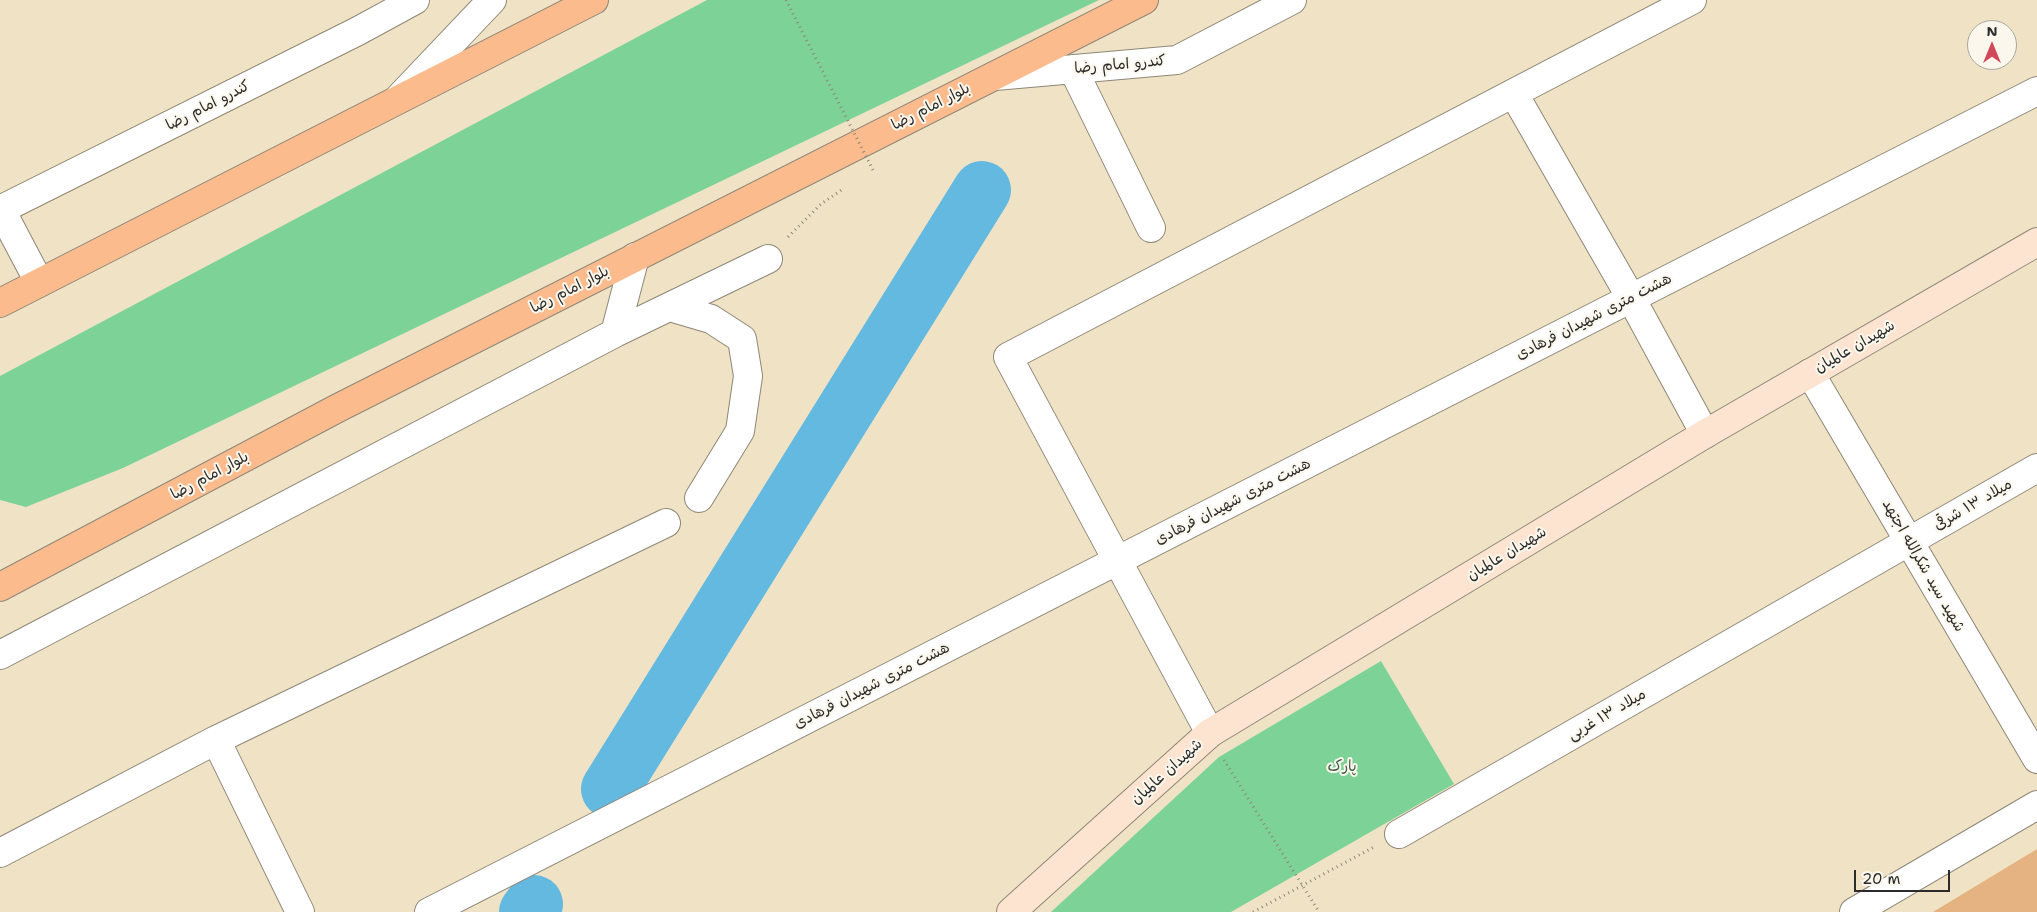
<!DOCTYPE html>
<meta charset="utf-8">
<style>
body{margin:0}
#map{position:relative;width:2037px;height:912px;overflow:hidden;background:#f0e3c5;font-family:"Shantell Sans",sans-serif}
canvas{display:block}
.north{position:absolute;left:1967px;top:20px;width:50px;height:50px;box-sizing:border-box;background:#fbf7ec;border:1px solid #a8a59f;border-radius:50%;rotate:0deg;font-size:14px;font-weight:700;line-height:20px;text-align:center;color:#2b2b2b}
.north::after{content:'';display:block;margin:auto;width:18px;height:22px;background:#d1495b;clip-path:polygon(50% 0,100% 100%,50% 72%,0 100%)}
.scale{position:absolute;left:1854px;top:870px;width:96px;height:22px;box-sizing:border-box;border:2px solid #2b2b2b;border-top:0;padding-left:6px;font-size:15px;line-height:18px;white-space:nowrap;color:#2b2b2b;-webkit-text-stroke:4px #fbf7ec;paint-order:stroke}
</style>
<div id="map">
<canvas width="2037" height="912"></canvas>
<div class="north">N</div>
<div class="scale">20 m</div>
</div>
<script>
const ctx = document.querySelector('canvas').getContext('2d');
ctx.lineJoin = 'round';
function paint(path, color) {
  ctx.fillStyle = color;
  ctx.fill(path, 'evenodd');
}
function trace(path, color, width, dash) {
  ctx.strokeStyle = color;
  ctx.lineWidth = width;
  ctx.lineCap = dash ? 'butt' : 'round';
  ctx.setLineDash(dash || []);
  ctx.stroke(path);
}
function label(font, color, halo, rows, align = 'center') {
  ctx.font = font + ' "Shantell Sans","Playpen Sans Arabic",sans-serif';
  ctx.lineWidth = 4;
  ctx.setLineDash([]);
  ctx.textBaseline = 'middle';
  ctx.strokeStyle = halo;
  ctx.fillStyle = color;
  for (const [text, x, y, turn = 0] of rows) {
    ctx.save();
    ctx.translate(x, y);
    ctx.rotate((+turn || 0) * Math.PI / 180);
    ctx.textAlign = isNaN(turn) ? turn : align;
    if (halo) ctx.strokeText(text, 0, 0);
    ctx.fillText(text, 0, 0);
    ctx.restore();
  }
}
paint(new Path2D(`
 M707,0H1099L123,468L26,507L0,500V376Z
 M1381,661L1454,784L1231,912H1051L1219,757Z`), '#7dd397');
trace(new Path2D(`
 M610,789L982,190
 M528,912L534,904`), '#64b9e0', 58);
paint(new Path2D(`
 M2037,849V912H1933Z`), '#e5b282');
const street = new Path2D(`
 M1073,69L1151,228
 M995,76L1177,60L1292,0
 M1514,94L1631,298L1705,434
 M398,99L492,0
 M0,208L39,282
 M0,210L358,31L415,0
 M670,307L711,319L742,339L748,376L740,431L699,498
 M615,333L768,259
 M1810,373L2037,759
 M0,655L615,333L635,257
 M1210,733L1008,357L1692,0
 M216,740L300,912
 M1399,834L2037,468
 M0,853L216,740L666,523
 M429,912L2037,91
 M1854,912L2037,805`);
const secondary = new Path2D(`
 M1011,912L1210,733L1705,434L2037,242`);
const primary = new Path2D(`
 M0,303L594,0
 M0,587L338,408L1144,0`);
trace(street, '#8e8778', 30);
trace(secondary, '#8e8778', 30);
trace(primary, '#8e8778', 30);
trace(new Path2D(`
 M788,237L821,204L843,189
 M1224,760L1319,912
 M1253,912L1374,847`), '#8e8778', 3, [1, 4]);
trace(street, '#fff', 28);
trace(secondary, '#fde4d1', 28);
trace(primary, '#fbbb8d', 28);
trace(new Path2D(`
 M786,0L873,170`), '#8e8778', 3, [1, 4]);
label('15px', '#2b2b2b', '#fbf7ec', [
 ["کندرو امام رضا",1120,65,-5],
 ["کندرو امام رضا",208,106,-27],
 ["بلوار امام رضا",931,107,-27],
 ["بلوار امام رضا",570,290,-27],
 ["هشت متری شهیدان فرهادی",1594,317,-27],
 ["شهیدان عالمیان",1855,347,-30],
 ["بلوار امام رضا",210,476,-28],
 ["هشت متری شهیدان فرهادی",1233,502,-27],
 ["میلاد ۱۳ شرقی",1973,505,-30],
 ["شهیدان عالمیان",1507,554,-31],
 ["شهید سید شکرالله اجتهد",1923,566,60],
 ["هشت متری شهیدان فرهادی",872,686,-27],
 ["میلاد ۱۳ غربی",1607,715,-30],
 ["شهیدان عالمیان",1167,772,-42]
]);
label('15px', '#445d4b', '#fbf7ec', [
 ["پارک",1342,767]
]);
</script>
